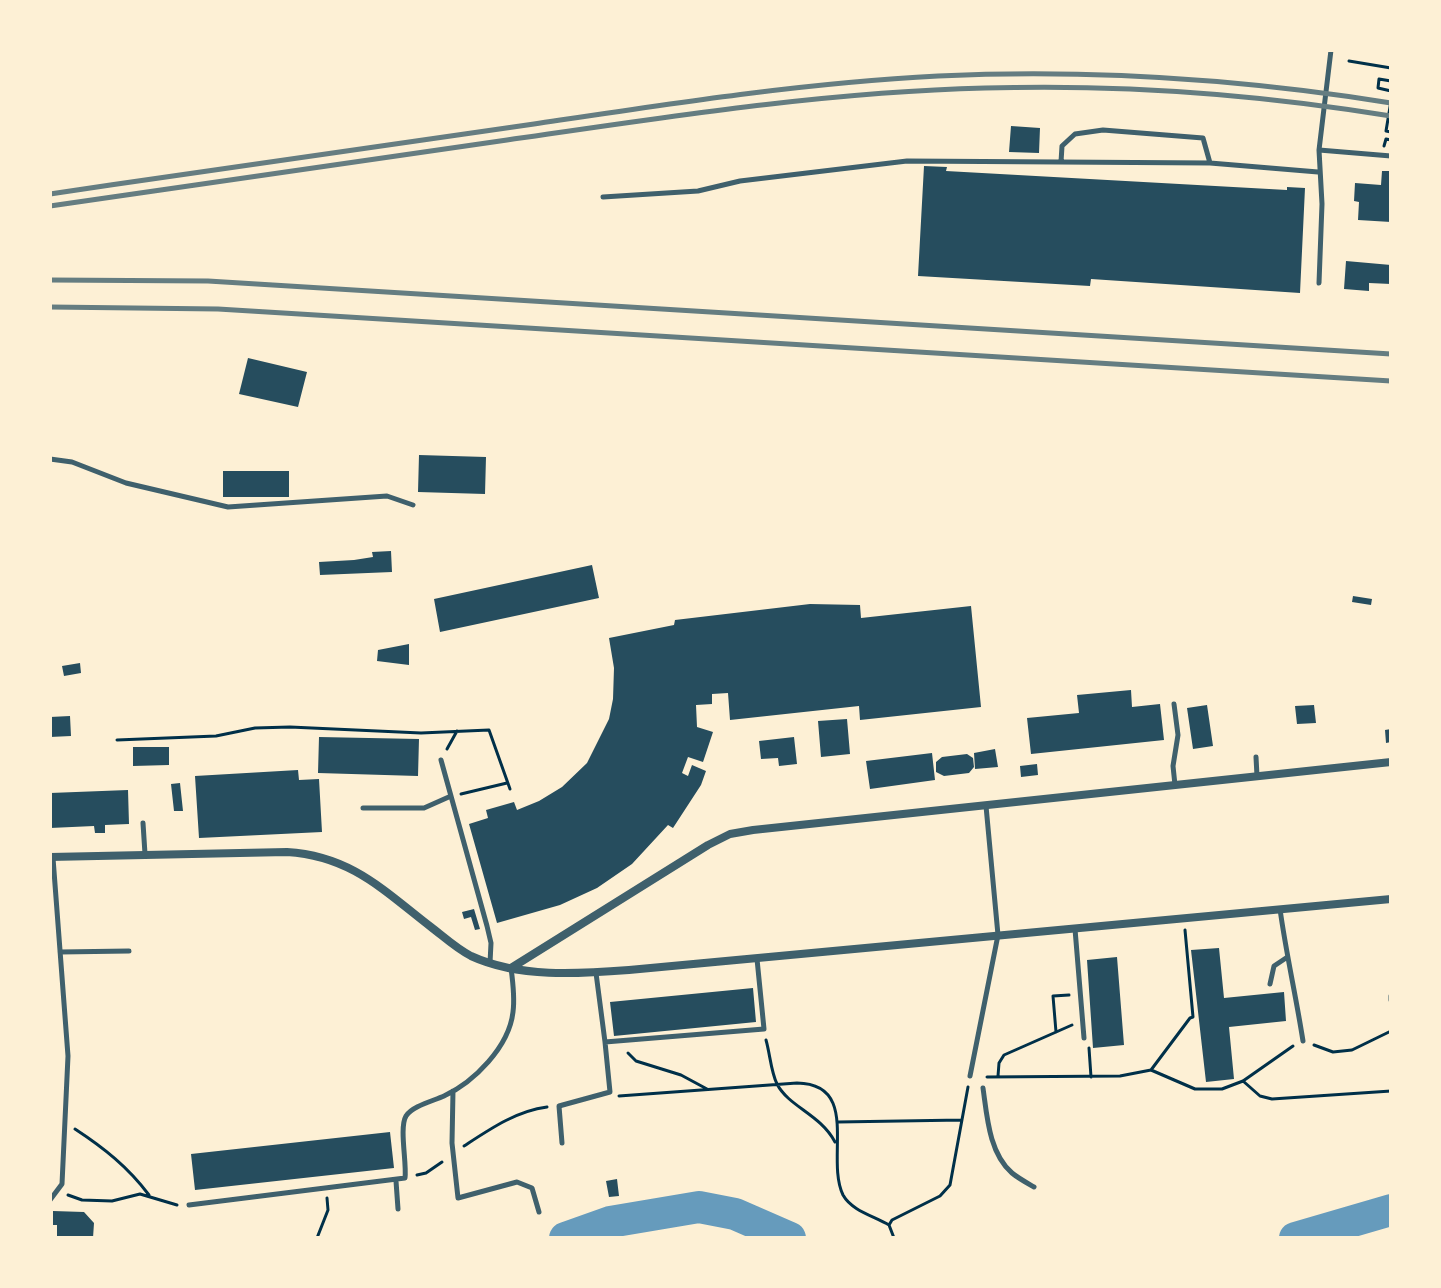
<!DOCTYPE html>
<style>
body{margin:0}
#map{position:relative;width:1441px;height:1288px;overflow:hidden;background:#fdf0d5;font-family:"DejaVu Sans",sans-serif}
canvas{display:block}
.frame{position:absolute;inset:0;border:52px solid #fdf0d5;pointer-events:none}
</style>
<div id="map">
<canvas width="1441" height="1288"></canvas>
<div class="frame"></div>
</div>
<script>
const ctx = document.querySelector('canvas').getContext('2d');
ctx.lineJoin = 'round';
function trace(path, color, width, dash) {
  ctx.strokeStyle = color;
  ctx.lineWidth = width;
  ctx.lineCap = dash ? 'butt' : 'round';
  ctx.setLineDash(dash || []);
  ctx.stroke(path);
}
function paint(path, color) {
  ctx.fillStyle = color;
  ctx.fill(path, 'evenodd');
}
trace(new Path2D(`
 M565,1238L610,1222L699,1207L735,1214L790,1238
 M1295,1238L1391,1210`), '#669bbc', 32);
paint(new Path2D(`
 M1011,126L1040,128L1039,153L1009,152Z
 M924,166L947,167L946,171L1287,190V187L1305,188L1300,293L1091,279L1090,286L918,276Z
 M1382,171H1391V222L1358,220L1359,202L1354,201L1355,183L1381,185Z
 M1346,261L1391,265V284L1369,283V291L1344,289Z
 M248,358L307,372L298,407L239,394Z
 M419,455L486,457L485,494L418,492Z
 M223,471H289V497H223Z
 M391,551L392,572L320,575L319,562L354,560L373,557L372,552Z
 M592,565L599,598L440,632L434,599Z
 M1353,596L1372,599L1371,605L1352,602Z
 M810,604L860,605L861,618L971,606L981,707L860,720L859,706L730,720L728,693L712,694V704L696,705L697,727L713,732L703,762L688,757L682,773L688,776L692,765L706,771L701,785L673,828L668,825L632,864L597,888L560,905L497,923L469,824L488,818L486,810L514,802L517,810L539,801L562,787L587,763L609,719L613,699L614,668L609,638L674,625L675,620Z
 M409,644V665L377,661L378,650Z
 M80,663L81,673L64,676L62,666Z
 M1131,690L1132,707L1160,704L1164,740L1031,754L1027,718L1079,713L1077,695Z
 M1207,705L1213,746L1193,749L1187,708Z
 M1314,705L1316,723L1297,724L1295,706Z
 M70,716L71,736L50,737V717Z
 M847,719L850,754L821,757L818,721Z
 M1391,729V742L1386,743L1385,730Z
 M319,737L419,739L418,776L318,773Z
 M794,737L797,764L779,766L778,758L761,759L759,741Z
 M133,747H169V765L133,766Z
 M995,749L998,767L975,769L974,753Z
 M932,753L935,780L870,789L866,761Z
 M967,754L973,758L974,767L969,773L944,776L936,772V762L942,757Z
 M1037,764L1038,775L1021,777L1020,766Z
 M298,770L299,780L319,779L322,832L199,838L195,776Z
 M180,783L183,811H174L171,784Z
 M128,790L129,824L105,825V833H95L94,826L50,828V793Z
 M474,909L480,929L475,930L471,917L464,919L462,912Z
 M1219,948L1224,998L1284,992L1286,1021L1229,1027L1234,1079L1206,1082L1191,950Z
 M1117,957L1124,1045L1093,1048L1087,960Z
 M753,988L756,1022L614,1036L610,1002Z
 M390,1132L394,1168L195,1190L191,1154Z
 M617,1179L619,1196L609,1197L606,1181Z
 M53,1211L84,1212L94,1223L93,1238H57V1225H53Z`), '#264d5e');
trace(new Path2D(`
 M1349,61L1391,68
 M1391,81L1379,79L1378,88L1391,91
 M1391,101L1386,131L1391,132
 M1384,146L1386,139L1391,140
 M117,740L216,736L255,728L290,727L421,733L489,730L510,789
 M447,749L457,731
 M461,794L507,783
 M1056,1032L1053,996L1069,995
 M766,1040C770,1054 771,1072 777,1084C789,1107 820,1114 835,1142
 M1314,1045L1333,1052L1352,1050L1391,1031
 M1089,1048L1091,1077
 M628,1053L636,1061L681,1075L707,1089
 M1151,1070L1190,1018L1193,1017L1185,930
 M998,1076L999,1063L1004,1055L1072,1025
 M987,1077L1120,1076L1151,1070L1195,1089H1222L1243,1081L1293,1046
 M1243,1081L1260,1096L1272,1099L1391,1091
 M619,1096L797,1083C861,1084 825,1158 843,1195C852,1211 874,1216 889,1225
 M838,1122L962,1120
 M75,1129C104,1148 128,1167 149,1195
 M464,1146C490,1129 516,1111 547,1107
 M417,1175L426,1173L442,1162
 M68,1195L82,1200L112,1201L140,1194L177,1205
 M317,1238L328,1210L327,1198
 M894,1238L889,1225L892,1220L940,1196L950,1185L968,1087`), '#003049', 3);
trace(new Path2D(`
 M1319,150L1391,156
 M1061,162L1062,146L1075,134L1103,130L1203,138L1210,163
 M603,197L698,191L740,181L907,161L1210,163L1318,172
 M1319,283L1322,204L1319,150L1331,50
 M50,459L72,462L126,483L228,507L387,496L413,505
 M1174,704L1178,735L1173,766L1175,785
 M1256,757L1257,776
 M441,760L487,926L491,943L490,963
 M363,808H424L451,796
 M143,823L145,854
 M1280,909C1286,953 1296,996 1303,1041
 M1075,929L1084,1038
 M60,952L129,951
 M596,973L605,1042L764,1029L757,959
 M1270,984L1274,966L1286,958
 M1391,996V1000
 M970,1076L998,935L986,806
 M983,1088C987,1116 989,1153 1012,1173C1018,1178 1027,1183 1034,1187
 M453,1091L452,1143L458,1198L517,1182L532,1188L539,1212
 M562,1143L559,1106L610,1092L605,1042
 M396,1181L398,1209
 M50,1200L62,1184L68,1056L53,858
 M189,1205L405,1178C407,1163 399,1128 406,1116C412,1106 433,1101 444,1096C474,1082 509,1047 513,1012C515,997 513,983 511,968`), '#3f606c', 5);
trace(new Path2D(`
 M50,857L287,852C351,856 383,890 431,927C444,937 457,949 471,956C519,978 578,974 629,970L1391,899
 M511,968L708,845L730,834L753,830L1391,762`), '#3f606c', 8);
trace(new Path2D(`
 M50,194C211,170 372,147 534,124C668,104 802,83 938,76C1090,69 1241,79 1391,103
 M50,206C202,184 354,162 507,140C666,117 825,92 985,88C1121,84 1257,94 1391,116
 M50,280L208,281L1391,354
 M50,307L218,309L1391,381`), '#657d81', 5);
</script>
